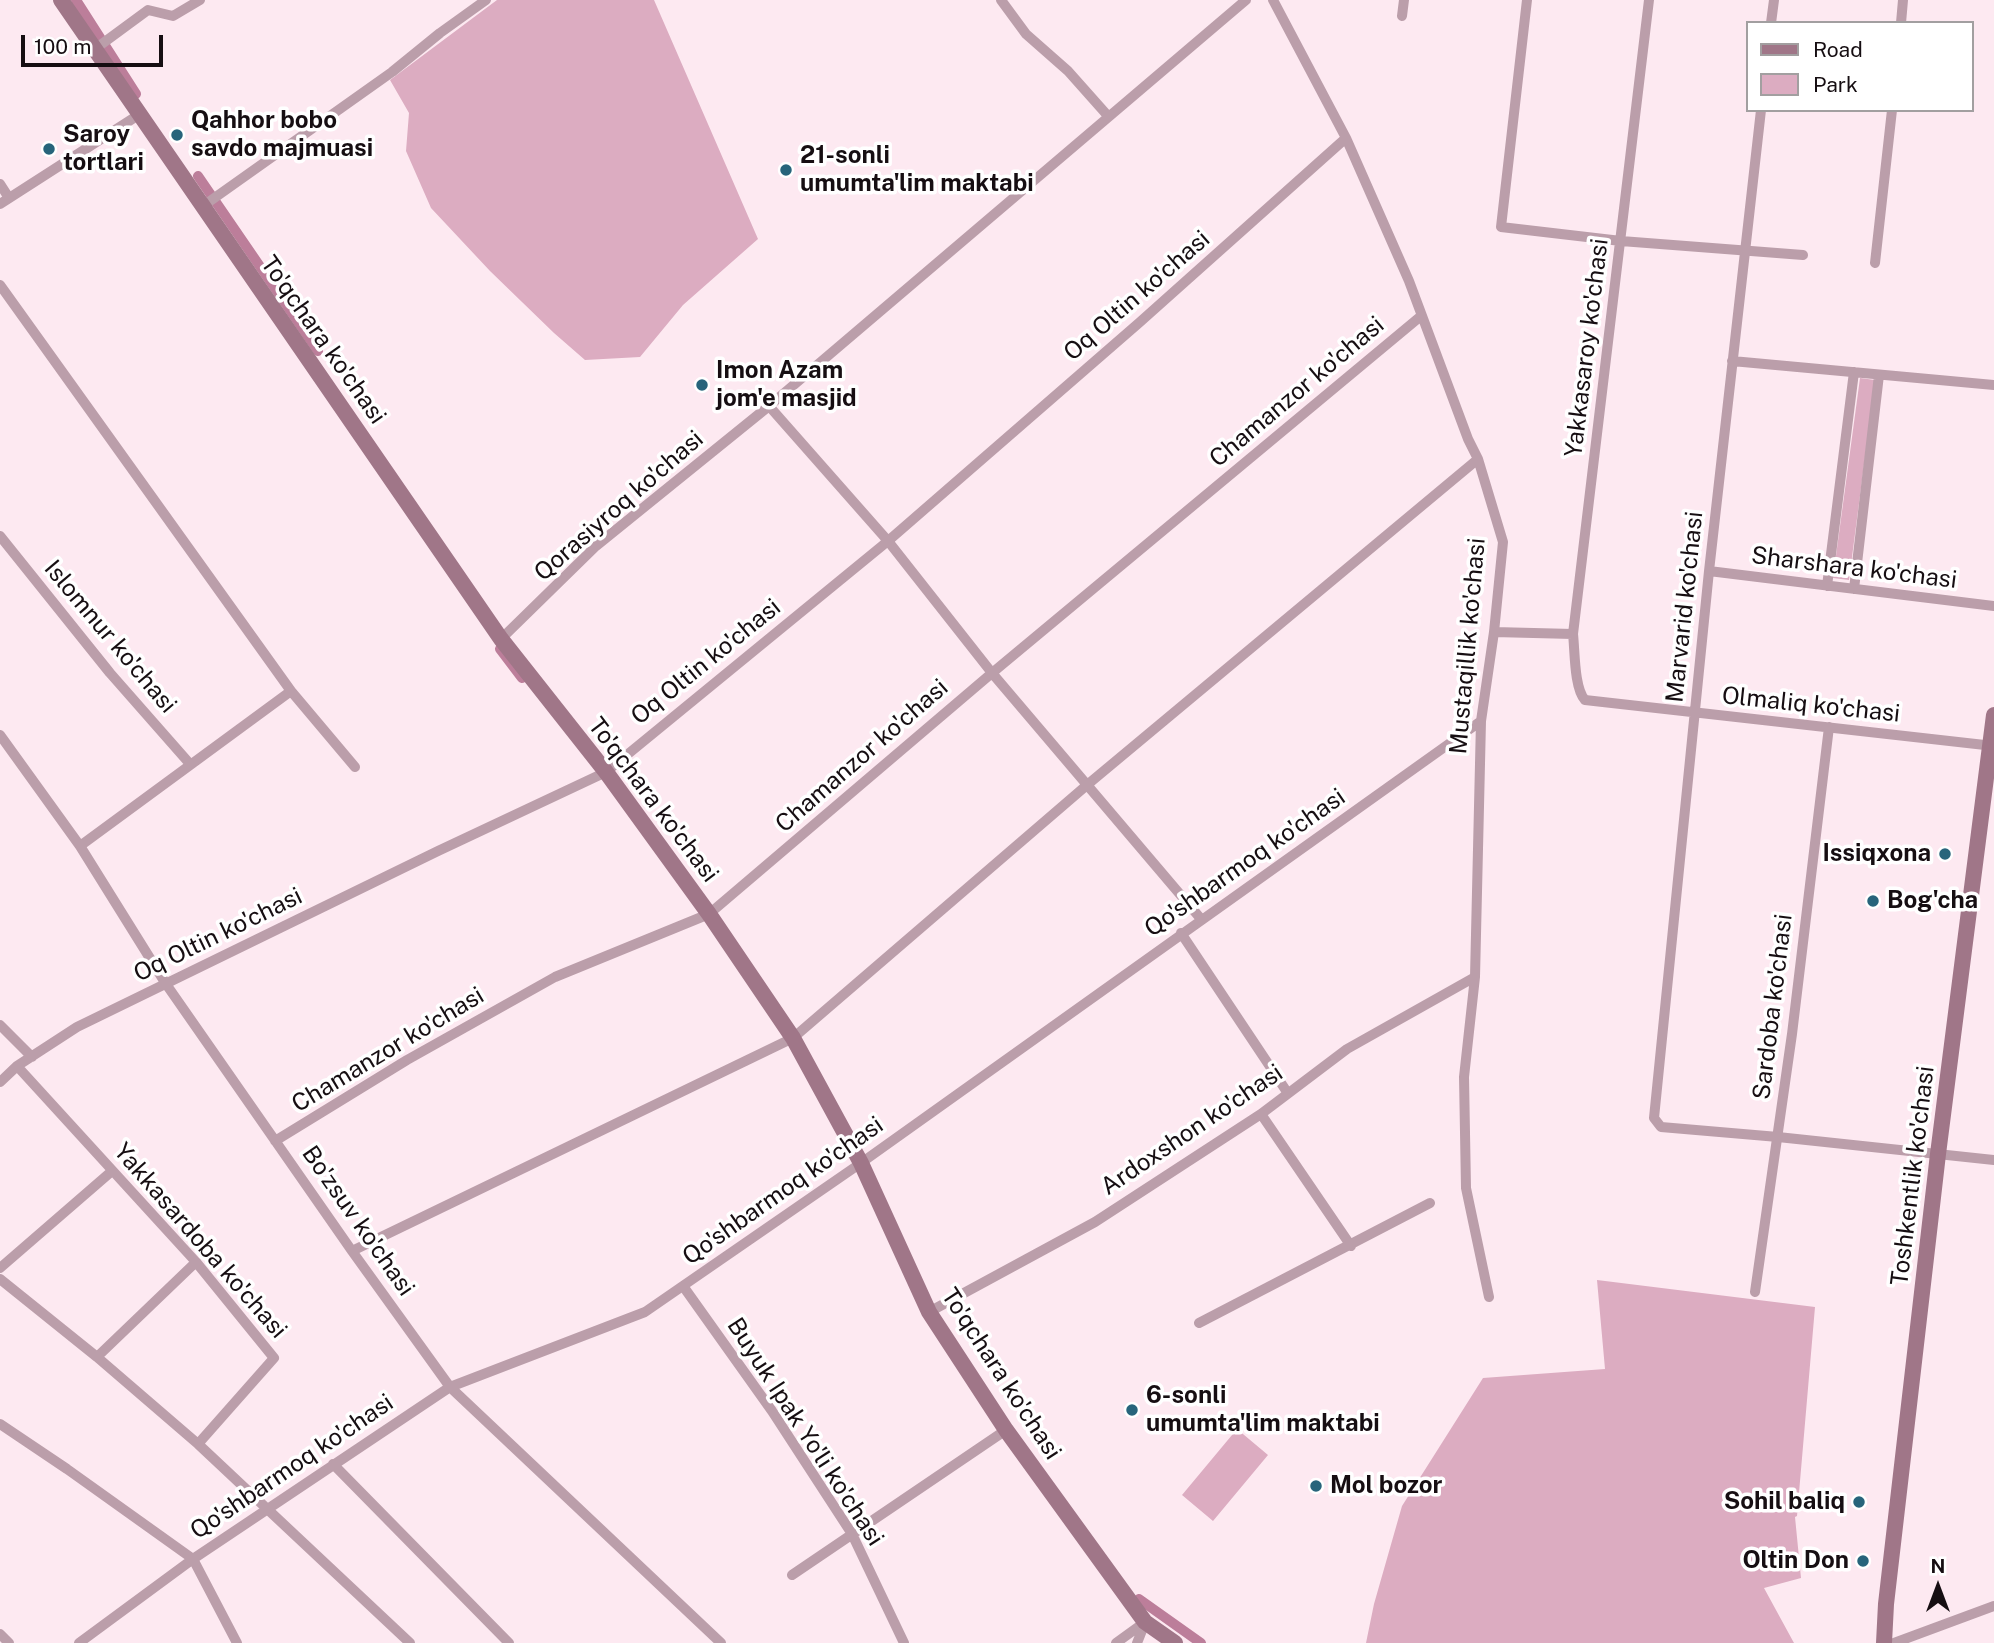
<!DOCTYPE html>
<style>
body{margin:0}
#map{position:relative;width:1994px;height:1643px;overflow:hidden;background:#fde9f1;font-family:"Public Sans",sans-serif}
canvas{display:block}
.legend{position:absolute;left:1746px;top:21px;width:228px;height:91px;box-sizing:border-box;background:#fff;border:2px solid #a29fa0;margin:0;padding:9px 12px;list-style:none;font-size:21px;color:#160e12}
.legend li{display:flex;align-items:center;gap:14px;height:35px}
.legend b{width:35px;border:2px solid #a29fa0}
.north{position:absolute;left:1903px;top:1552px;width:70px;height:70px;-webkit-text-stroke:5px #fff;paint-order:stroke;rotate:0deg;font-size:19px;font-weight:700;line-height:28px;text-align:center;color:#160e12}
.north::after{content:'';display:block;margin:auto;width:24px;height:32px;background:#160e12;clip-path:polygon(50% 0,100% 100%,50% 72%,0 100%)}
.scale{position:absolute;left:21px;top:35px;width:142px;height:32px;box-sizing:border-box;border:4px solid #160e12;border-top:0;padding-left:9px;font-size:21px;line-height:24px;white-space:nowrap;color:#160e12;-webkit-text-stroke:5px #fff;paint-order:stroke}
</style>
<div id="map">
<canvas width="1994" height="1643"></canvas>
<ul class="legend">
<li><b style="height:9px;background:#a07688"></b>Road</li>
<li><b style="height:19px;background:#dcacc1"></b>Park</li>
</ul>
<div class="north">N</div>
<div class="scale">100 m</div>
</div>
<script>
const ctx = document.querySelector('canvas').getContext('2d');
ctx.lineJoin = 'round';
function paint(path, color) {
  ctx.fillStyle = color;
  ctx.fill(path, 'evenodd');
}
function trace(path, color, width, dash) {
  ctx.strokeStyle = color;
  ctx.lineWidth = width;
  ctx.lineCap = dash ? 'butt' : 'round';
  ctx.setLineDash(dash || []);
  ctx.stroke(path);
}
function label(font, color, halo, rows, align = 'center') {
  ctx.font = font + ' "Public Sans",sans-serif';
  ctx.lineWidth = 7;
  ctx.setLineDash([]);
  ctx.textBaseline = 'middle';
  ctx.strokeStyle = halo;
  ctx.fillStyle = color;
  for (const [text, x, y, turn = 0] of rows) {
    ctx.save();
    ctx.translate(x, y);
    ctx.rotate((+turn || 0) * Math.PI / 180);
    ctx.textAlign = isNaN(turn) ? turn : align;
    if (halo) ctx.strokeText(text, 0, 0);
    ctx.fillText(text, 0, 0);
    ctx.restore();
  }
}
paint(new Path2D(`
 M497,0H654L758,239L683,305L640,357L585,360L554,333L490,271L431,208L406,151L409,113L390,80Z
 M1860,378L1875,380L1849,580L1833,578Z
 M1597,1280L1815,1307L1797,1516L1795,1517L1801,1578L1764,1588L1794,1643H1366L1374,1604L1402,1506L1483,1378L1605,1369Z
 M1237,1429L1268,1455L1213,1521L1182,1495Z`), '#dcacc1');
trace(new Path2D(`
 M76,0L136,94
 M198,176L318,351
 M500,649L522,678
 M1139,1599L1201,1643`), '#bc7e9a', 10);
trace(new Path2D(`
 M1001,0L1026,34L1068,71L1108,116
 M1273,0L1346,138L1409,281L1468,439L1478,459L1503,542L1494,632L1481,721L1475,977L1464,1077L1466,1188L1489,1297
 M1527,0L1501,227L1621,241L1803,255
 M1649,0L1573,634C1575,651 1574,688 1585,700L1994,746
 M1402,16L1404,0
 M1771,23L1774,0
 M1901,23L1903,0
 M95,49L148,10L173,16L200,0
 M1761,110L1709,571L1654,1118L1661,1127L1778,1137L1994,1160
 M0,184L9,198
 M0,204L140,114
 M203,206L392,72L440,33L486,0
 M1875,263L1892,110
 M0,285L291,691L355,767
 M1732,361L1994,385
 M769,406L888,541L992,673L1201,919
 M0,536L110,673L190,764
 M1709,571L1994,606
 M1827,586L1854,372
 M1854,589L1879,375
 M1494,632L1573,634
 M501,639L596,546L769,406L1246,0
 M0,735L80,846L166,984L352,1251L450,1387L721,1643
 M80,846L291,691
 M1181,933L1287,1092
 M0,1025L32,1057
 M17,1066L196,1262L274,1358L198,1444
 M0,1082L17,1066L77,1027L438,851L606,772L888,541L1140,322L1346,138
 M1261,1114L1351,1246
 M275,1141L407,1060L555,977L709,914L992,673L1421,316
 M352,1251L793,1038L1087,785L1478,459
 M0,1268L112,1171
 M0,1279L97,1357L198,1444L410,1643
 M683,1286L772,1411L852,1534L904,1643
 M1755,1292L1792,1034L1829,727
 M929,1312L1095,1222L1261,1114L1347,1049L1475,977
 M1199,1323L1430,1203
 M97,1357L196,1262
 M0,1424L67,1469L193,1559L237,1643
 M333,1464L509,1643
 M792,1575L1006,1430
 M0,1634L9,1643
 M79,1643L193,1559L450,1387L645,1312L861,1163L1481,721
 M1116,1643L1145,1622
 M1137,1643L1145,1623
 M1894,1643L1994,1606`), '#bb9eaa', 10);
trace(new Path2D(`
 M61,0L501,639L606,772L709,914L793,1038L861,1163L929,1312L1006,1430L1145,1622L1175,1643
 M1884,1643L1886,1604L1938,1154L1994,715`), '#a07688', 16);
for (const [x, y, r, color] of [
 [177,135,7,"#27647b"],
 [49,149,7,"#27647b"],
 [786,170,7,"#27647b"],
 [702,385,7,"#27647b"],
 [1945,854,7,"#27647b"],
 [1873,901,7,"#27647b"],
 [1132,1410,7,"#27647b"],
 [1316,1486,7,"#27647b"],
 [1859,1502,7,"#27647b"],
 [1863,1561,7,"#27647b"]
]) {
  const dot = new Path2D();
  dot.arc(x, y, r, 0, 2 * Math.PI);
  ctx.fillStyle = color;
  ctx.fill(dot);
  trace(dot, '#fff', 2.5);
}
label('bold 24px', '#160e12', '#fff', [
 ["Qahhor bobo",191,121],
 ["savdo majmuasi",191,149],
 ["Saroy",63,135],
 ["tortlari",63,163],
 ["21-sonli",800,156],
 ["umumta'lim maktabi",800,184],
 ["Imon Azam",716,371],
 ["jom'e masjid",716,399],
 ["Issiqxona",1931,854,"right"],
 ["Bog'cha",1887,901],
 ["6-sonli",1146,1396],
 ["umumta'lim maktabi",1146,1424],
 ["Mol bozor",1330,1486],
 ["Sohil baliq",1845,1502,"right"],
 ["Oltin Don",1849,1561,"right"]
], 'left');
label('24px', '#160e12', '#fff', [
 ["Oq Oltin ko'chasi",1137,296,-41],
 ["To'qchara ko'chasi",323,340,55],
 ["Yakkasaroy ko'chasi",1587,348,-83],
 ["Chamanzor ko'chasi",1297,392,-40],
 ["Qorasiyroq ko'chasi",619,506,-41],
 ["Sharshara ko'chasi",1854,568,7],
 ["Marvarid ko'chasi",1685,607,-84],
 ["Islomnur ko'chasi",110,637,50],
 ["Mustaqillik ko'chasi",1468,646,-85],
 ["Oq Oltin ko'chasi",706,662,-39],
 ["Olmaliq ko'chasi",1811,705,6],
 ["Chamanzor ko'chasi",862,756,-41],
 ["To'qchara ko'chasi",653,800,53],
 ["Qo'shbarmoq ko'chasi",1245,863,-35],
 ["Oq Oltin ko'chasi",218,935,-26],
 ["Sardoba ko'chasi",1773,1007,-83],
 ["Chamanzor ko'chasi",388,1050,-31],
 ["Ardoxshon ko'chasi",1192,1130,-34],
 ["Toshkentlik ko'chasi",1913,1176,-83],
 ["Qo'shbarmoq ko'chasi",783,1191,-35],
 ["Bo'zsuv ko'chasi",358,1221,55],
 ["Yakkasardoba ko'chasi",200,1241,49],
 ["To'qchara ko'chasi",1001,1374,57],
 ["Buyuk Ipak Yo'li ko'chasi",805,1432,57],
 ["Qo'shbarmoq ko'chasi",292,1467,-34]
]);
</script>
